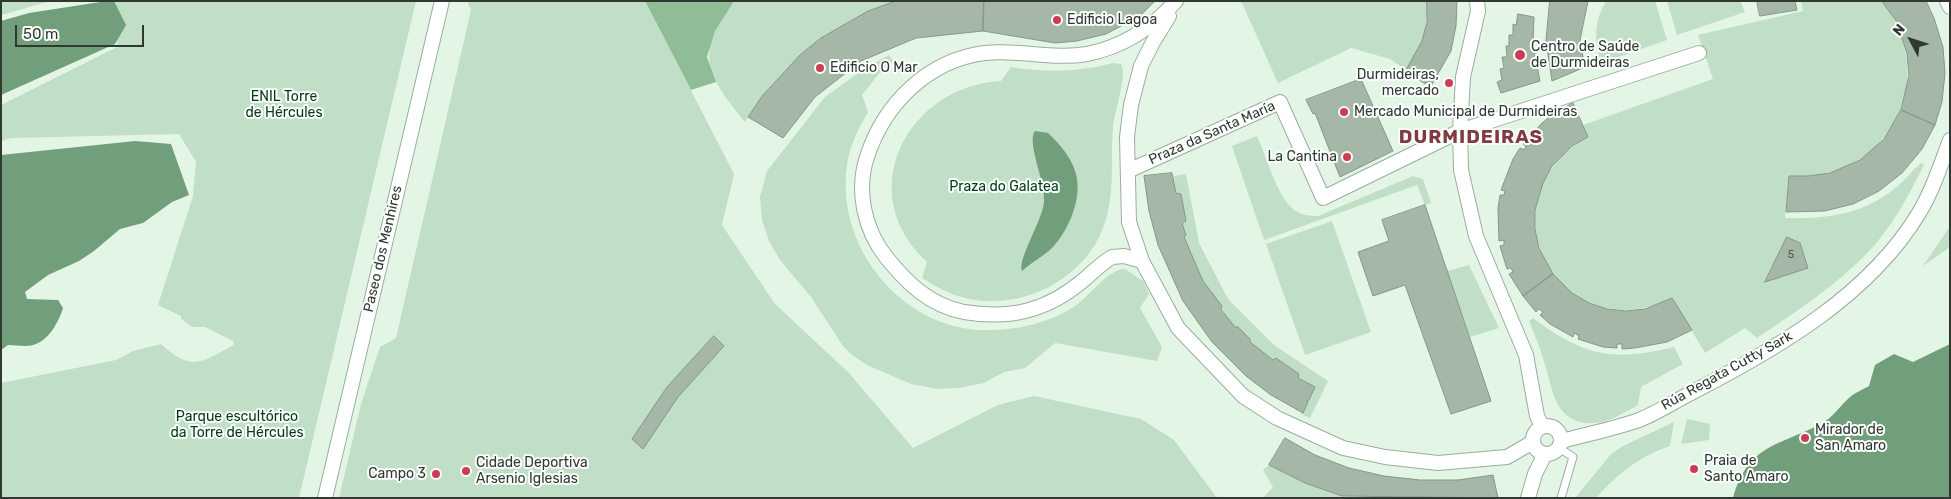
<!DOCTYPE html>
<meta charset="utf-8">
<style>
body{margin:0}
#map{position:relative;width:1951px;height:499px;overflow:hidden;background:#e3f6e6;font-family:Rubik,sans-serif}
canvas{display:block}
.frame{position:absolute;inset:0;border:2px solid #313832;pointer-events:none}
.north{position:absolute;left:1886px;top:15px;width:50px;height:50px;-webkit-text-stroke:4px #fbfffb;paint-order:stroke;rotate:310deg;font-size:14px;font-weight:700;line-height:20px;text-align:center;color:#313832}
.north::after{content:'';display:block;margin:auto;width:18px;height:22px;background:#313832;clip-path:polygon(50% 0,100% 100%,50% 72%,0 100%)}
.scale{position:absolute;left:15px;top:25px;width:129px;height:22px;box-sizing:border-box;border:2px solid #313832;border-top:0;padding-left:6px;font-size:15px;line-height:18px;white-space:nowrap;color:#313832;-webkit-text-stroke:4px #fbfffb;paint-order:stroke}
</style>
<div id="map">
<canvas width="1951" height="499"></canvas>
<div class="frame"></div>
<div class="north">N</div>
<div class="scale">50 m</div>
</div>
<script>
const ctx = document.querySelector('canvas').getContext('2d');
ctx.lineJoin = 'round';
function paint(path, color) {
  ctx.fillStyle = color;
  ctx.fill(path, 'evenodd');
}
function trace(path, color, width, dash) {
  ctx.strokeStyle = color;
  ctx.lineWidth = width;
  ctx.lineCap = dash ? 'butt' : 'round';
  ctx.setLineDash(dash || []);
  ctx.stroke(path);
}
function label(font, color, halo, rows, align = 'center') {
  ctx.font = font + ' Rubik,sans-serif';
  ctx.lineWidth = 4;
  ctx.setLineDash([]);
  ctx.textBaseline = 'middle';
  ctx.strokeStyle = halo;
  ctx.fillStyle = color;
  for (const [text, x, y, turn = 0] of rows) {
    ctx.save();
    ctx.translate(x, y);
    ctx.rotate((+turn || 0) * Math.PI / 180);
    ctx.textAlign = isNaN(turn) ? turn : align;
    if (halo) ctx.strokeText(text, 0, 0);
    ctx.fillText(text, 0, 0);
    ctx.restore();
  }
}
paint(new Path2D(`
 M1,1H51L1,15Z
 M96,1H416L299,498H1V383L116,360L133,351L161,344C192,372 200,363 234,345L233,341L205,327H192L181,319V316L158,305L193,196L196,162L179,134L11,138L1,141V105L117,47L118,11Z
 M467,1H645L734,174L722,225L775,304L848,372L913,448L998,405L1034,396L1141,419L1174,440L1217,498H339L361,404L380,347L396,338L471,10Z
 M734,1H896C827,26 785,61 745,122C720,90 695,64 719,23C724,16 727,6 734,1Z
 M1241,1H1427C1428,26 1422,50 1406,70L1390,59L1351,48L1278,83Z
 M1606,1H1655L1667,40L1601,63C1594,41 1594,21 1606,1Z
 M1667,1H1740L1745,12L1677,35Z
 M1801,1H1882C1943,79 1888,183 1789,176L1785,218C1821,219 1855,216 1886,195C1899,187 1910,173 1921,163L1924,165C1906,201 1886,238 1855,265C1825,293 1791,315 1757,338L1745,328L1705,353L1672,298C1559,354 1477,198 1588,137L1583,125L1713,79L1698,35L1803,11Z
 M889,55L893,61L881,71L862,95L868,112C858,129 850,145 847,165C835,244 899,327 981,330C1013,331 1048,324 1075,306C1090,296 1108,269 1125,269L1143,281L1149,294L1140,308L1162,347L1157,361L1055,343L1025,368L1004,372L984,383L959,388L938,389L911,384L867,365L852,355L843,346L811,297L780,260L769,241L762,220L760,197L767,171L825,97L865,68Z
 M1113,63L1121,64C1128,74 1114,113 1113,127C1110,162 1116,194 1103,228C1084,279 1023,310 970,299C952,296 937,287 922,278L927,262C851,192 908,86 1001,81L1011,67C1047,73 1078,72 1113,63Z
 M1257,136C1265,154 1276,191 1289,205C1296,214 1307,216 1318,216L1413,176L1423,179L1431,203L1425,205L1417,185L1264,240L1232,146Z
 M1186,174L1199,243L1228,299L1274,345L1328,381L1310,418L1301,414L1315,387L1298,378L1299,374L1276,358L1273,360L1250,342V339L1238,327H1235L1203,281L1184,237L1186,235L1182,223L1186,221L1181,194L1176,193L1174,176Z
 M1332,221L1371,332L1305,355L1266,244Z
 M1950,226V247L1923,266Z
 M1469,265L1499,328L1470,337L1447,271Z
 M1533,318C1583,356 1613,362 1674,347L1683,364L1641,387L1638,405C1625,412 1610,422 1595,423C1555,425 1554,393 1545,365C1541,350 1535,335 1529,321Z
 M1687,419L1710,424L1709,440L1681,444Z
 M1674,422L1670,446C1638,457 1619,473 1596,498H1575L1611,454L1623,446Z
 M1269,465L1305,483L1348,498H1263L1273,487L1263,470Z`), '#c1dec7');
paint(new Path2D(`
 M645,1H734L715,31L707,57L716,82L691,90Z`), '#8ebd98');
paint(new Path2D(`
 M107,1H114L126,25L115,44L1,95V21L29,13Z
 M1035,131L1048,133C1075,159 1086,181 1071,218C1066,229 1061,238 1053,247C1044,256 1032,262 1022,271C1017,260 1043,219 1044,202C1046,183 1026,142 1035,131Z
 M135,141L171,144L189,195L172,202L143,223L120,229L94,251L79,261L48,275L25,292L27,299L58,300L63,308C59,321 49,341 33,345C26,347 16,345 8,345L1,350V155Z
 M1950,344V498H1733C1748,444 1779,446 1821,424C1831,419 1840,406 1849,398C1854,393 1862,390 1869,386L1875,365L1894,354L1913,362Z`), '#719e7b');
const building = new Path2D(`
 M984,1L983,31L916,38L861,61L815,97L783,138L748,117L763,95L800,55L821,38L868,11L896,1Z
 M984,1H1155L1140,16L1106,34L1077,41L1055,43L983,31Z
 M1427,1H1457L1456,26L1451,51L1431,86L1426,82L1425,84L1406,70L1422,41L1427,22Z
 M1550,1H1588L1580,40L1585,67L1552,81L1546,41Z
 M1757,1H1795L1797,10L1760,16Z
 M1882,1H1926L1934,18L1943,47L1945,73L1942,102L1935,125L1901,110L1909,75L1907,53L1896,21Z
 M1518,14L1534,17L1533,44L1540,81L1501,93L1497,82L1502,80L1500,69L1504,68L1502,57H1507L1506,46H1509V35H1513V24L1516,25Z
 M1361,79L1393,151L1340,177L1315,113L1313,114L1306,100Z
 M1573,103L1588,137L1572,146L1552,166L1543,183L1535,210V229L1539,248L1553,274L1523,296L1509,274L1513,272L1511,268L1507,269L1500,246L1504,245V240L1499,241L1498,208L1500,195H1504L1505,191L1501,190L1513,159L1520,148L1524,150L1526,146L1523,144L1542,123L1552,115L1555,117L1559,115L1558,112Z
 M1901,110L1935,125L1922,149L1902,173L1879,191L1853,204L1825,211L1786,212L1789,176H1808L1830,173L1860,160L1884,139Z
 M1172,173L1176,193L1181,194L1186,221L1182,223L1186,235L1184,237L1203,281L1222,306L1221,309L1235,327H1238L1250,339V342L1273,360L1276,358L1299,374L1298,378L1315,387L1309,400L1306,401L1308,402L1303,413L1271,395L1246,376L1212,342L1183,301L1158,245L1149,211L1144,176Z
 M1425,205L1491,401L1451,414L1405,285L1373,296L1358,252L1389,241L1382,220Z
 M1787,237L1800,243L1808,268L1765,282Z
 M1553,274L1572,293L1589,303L1607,309L1626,311L1645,309L1672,298L1692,330L1667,342L1635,348L1622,349V344H1617V348L1603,347L1578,339L1579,336L1574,333L1573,337L1550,324L1540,315L1543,312L1539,309L1536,312L1523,296Z
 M714,336L724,346L678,397L643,449L632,439L667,387Z
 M1285,438L1315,455L1349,468L1384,476L1420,480H1458L1493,475L1498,498L1342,496L1305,483L1269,465Z`);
paint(building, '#a5b8a8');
trace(building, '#859788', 1);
const lane = new Path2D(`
 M1559,448L1573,457L1561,498`);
const street = new Path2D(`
 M1477,1L1478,11L1463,77L1460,131L1461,170L1476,236L1526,355L1537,416L1542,426
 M1947,1L1950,7
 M1169,16L1153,42L1141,66L1131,105L1127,137L1129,222L1142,261L1178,328L1243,396L1277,418L1343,448L1385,457L1438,463L1507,457L1533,442
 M1128,171L1280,102L1323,198L1460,131L1699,53
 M1142,261L1124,256L1112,257C1102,263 1095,270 1086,278C1049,310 1012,320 964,312C929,305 907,283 886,257C864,229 856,190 867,157C884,104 928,60 985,53C1018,49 1053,60 1087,54C1122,47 1152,28 1176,1
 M1533 440a14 14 0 1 1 28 0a14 14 0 1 1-28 0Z
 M1562,441C1587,434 1614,429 1639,420C1657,413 1675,401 1693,392C1776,349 1869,296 1919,213C1933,190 1941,164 1950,140
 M325,498L442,1
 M1528,498L1535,474L1545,454`);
trace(lane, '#9bad9e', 9);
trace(street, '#9bad9e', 16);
trace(lane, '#fff', 7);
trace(street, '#fff', 14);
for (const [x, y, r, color] of [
 [1057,20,5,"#cc3c55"],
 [1520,55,6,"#cc3c55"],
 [820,68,5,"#cc3c55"],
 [1449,83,5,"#cc3c55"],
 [1344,112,5,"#cc3c55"],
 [1347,157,5,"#cc3c55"],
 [1805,438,5,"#cc3c55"],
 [1694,469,5,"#cc3c55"],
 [466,471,5,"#cc3c55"],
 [436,474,5,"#cc3c55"]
]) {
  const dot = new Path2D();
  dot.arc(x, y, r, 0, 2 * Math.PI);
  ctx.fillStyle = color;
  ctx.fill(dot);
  trace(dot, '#fbfffb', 2);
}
label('11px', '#4e5850', null, [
 ["5",1791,255]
]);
label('14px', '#313832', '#fbfffb', [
 ["Edificio Lagoa",1067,20],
 ["Centro de Saúde",1531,47],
 ["de Durmideiras",1531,63],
 ["Edificio O Mar",830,68],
 ["Durmideiras,",1439,75,"right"],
 ["mercado",1439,91,"right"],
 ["Mercado Municipal de Durmideiras",1354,112],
 ["La Cantina",1337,157,"right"],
 ["Mirador de",1815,430],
 ["San Amaro",1815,446],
 ["Praia de",1704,461],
 ["Santo Amaro",1704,477],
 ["Cidade Deportiva",476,463],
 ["Arsenio Iglesias",476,479],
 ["Campo 3",426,474,"right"]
], 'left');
label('14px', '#003917', '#fbfffb', [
 ["ENIL Torre",284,97],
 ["de Hércules",284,113],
 ["Praza do Galatea",1004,187],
 ["Parque escultórico",237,417],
 ["da Torre de Hércules",237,433]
]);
label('14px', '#313832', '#fbfffb', [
 ["Praza da Santa María",1212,133,-24],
 ["Paseo dos Menhires",383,249,-77],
 ["Rúa Regata Cutty Sark",1727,371,-29]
]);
ctx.letterSpacing = '1px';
label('bold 19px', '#823a42', '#fbfffb', [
 ["DURMIDEIRAS",1471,138]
]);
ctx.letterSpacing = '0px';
</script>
